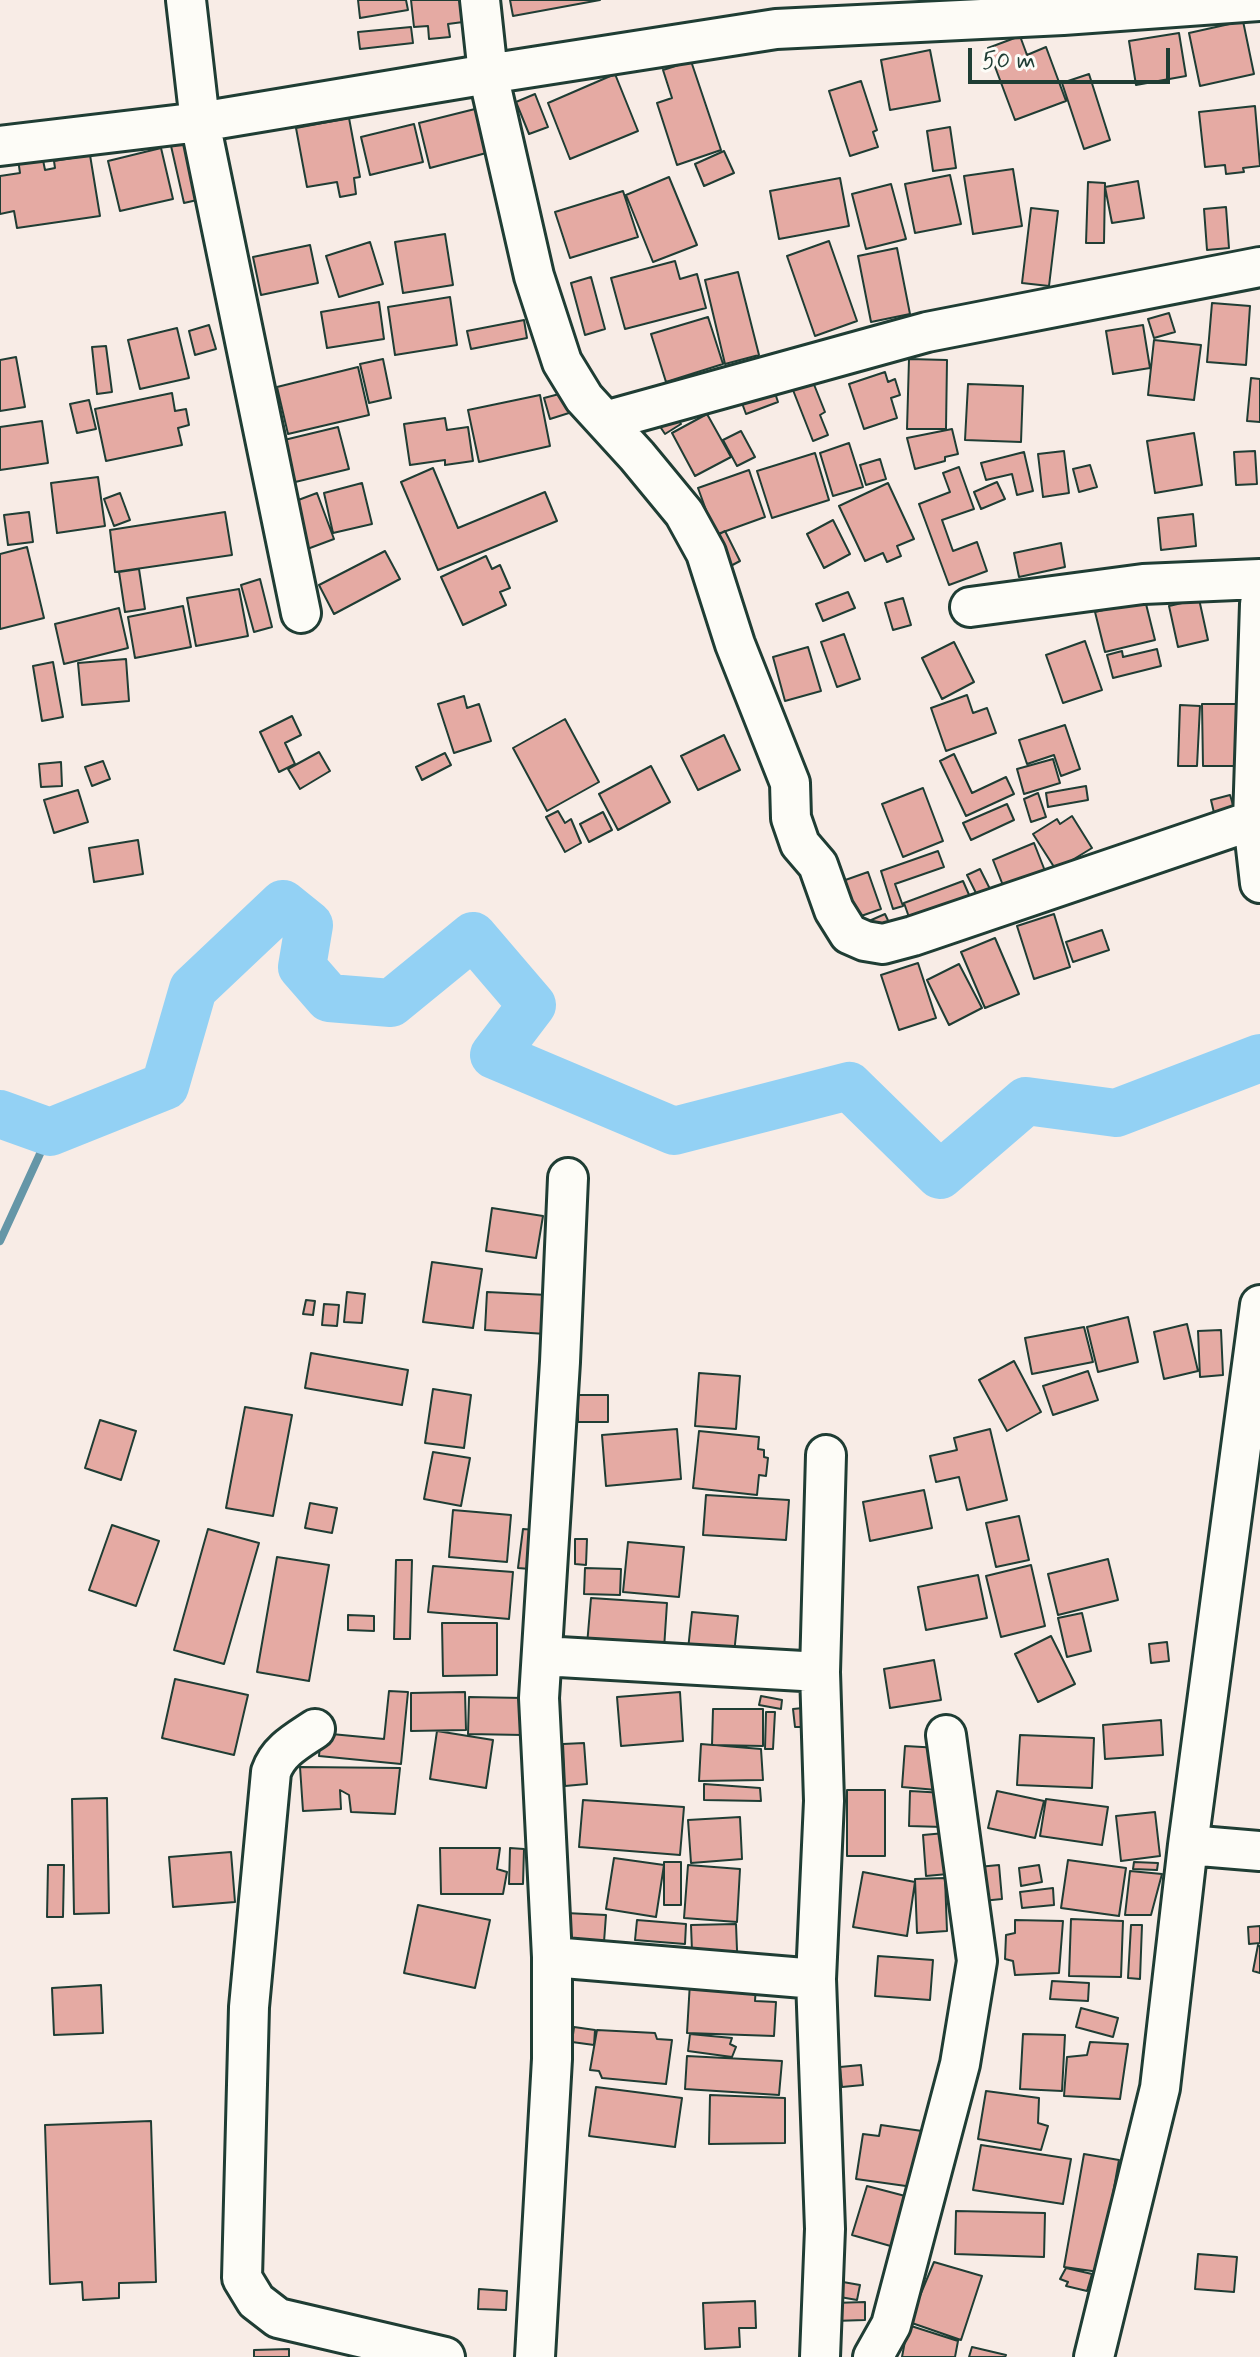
<!DOCTYPE html>
<style>
body{margin:0}
#map{position:relative;width:1260px;height:2357px;overflow:hidden;background:#f8ece6;font-family:Mynerve,sans-serif}
canvas{display:block}
.scale{position:absolute;left:968px;top:48px;width:202px;height:36px;box-sizing:border-box;border:4px solid #1f3d34;border-top:0;padding-left:10px;font-size:24px;line-height:28px;white-space:nowrap;color:#1f3d34;-webkit-text-stroke:6px #fdfcf7;paint-order:stroke}
</style>
<div id="map">
<canvas width="1260" height="2357"></canvas>
<div class="scale">50 m</div>
</div>
<script>
const ctx = document.querySelector('canvas').getContext('2d');
ctx.lineJoin = 'round';
function trace(path, color, width, dash) {
  ctx.strokeStyle = color;
  ctx.lineWidth = width;
  ctx.lineCap = dash ? 'butt' : 'round';
  ctx.setLineDash(dash || []);
  ctx.stroke(path);
}
function paint(path, color) {
  ctx.fillStyle = color;
  ctx.fill(path, 'evenodd');
}
trace(new Path2D(`
 M0,1241L50,1132`), '#6596a7', 8);
trace(new Path2D(`
 M0,1114L50,1132L165,1086L193,989L283,904L309,925L302,967L329,998L391,1003L473,936L532,1005L494,1055L674,1131L849,1086L940,1175L1026,1101L1116,1113L1260,1058`), '#93d1f4', 48);
const building = new Path2D(`
 M358,0H406L408,10L360,18Z
 M411,0H461L463,22L448,24L450,37L429,39L428,26L414,27Z
 M510,0H600L513,16Z
 M1243,21L1254,74L1200,86L1189,33Z
 M411,27L413,43L360,49L358,32Z
 M1179,33L1186,76L1136,85L1129,41Z
 M1020,36L1027,55L1046,47L1066,101L1015,120L988,48Z
 M930,50L940,101L890,110L881,60Z
 M691,61L721,150L677,165L657,103L672,98L663,70Z
 M615,74L638,131L570,159L548,103Z
 M1089,74L1110,140L1084,149L1062,83Z
 M861,81L877,130L873,132L878,147L850,156L829,91Z
 M535,94L548,127L529,134L516,102Z
 M1255,106L1260,166L1243,168L1244,172L1226,174L1225,165L1205,167L1199,112Z
 M479,108L490,152L430,168L419,123Z
 M349,118L360,177L354,178L356,194L340,197L337,182L307,187L296,128Z
 M414,124L423,162L370,175L361,137Z
 M950,127L956,168L933,171L927,131Z
 M192,132L206,198L184,203L169,137Z
 M161,148L173,199L120,211L108,161Z
 M724,151L734,173L704,186L695,164Z
 M42,155L45,170L55,168L54,161L90,155L100,216L17,228L14,211L0,214V176L20,173L18,159Z
 M1013,169L1022,226L973,234L964,176Z
 M950,175L961,224L915,233L905,184Z
 M669,177L697,245L653,262L626,195Z
 M840,178L849,226L779,239L770,191Z
 M1138,181L1144,218L1112,223L1105,187Z
 M1088,182L1105,183L1104,243H1086Z
 M891,184L906,239L866,249L852,194Z
 M623,191L638,237L570,258L555,212Z
 M1226,207L1229,248L1207,250L1204,209Z
 M1031,208L1058,211L1049,286L1022,283Z
 M445,234L453,285L403,293L395,242Z
 M829,241L857,321L815,336L787,256Z
 M370,242L383,284L339,297L326,256Z
 M310,245L318,283L261,295L253,257Z
 M897,248L910,314L871,322L858,256Z
 M675,261L680,279L697,274L706,308L625,329L611,278Z
 M738,272L759,355L725,364L705,280Z
 M591,277L605,329L585,335L571,283Z
 M450,297L457,345L395,355L388,307Z
 M379,302L384,339L327,348L321,312Z
 M1212,303L1250,306L1246,365L1207,362Z
 M1169,313L1175,332L1154,338L1148,319Z
 M708,317L723,364L666,382L651,334Z
 M524,320L527,338L471,349L467,331Z
 M209,325L216,349L195,355L189,331Z
 M1143,325L1150,368L1113,374L1106,331Z
 M177,328L189,378L140,389L128,340Z
 M1154,340L1201,345L1194,400L1148,395Z
 M106,346L112,392L97,394L92,347Z
 M16,357L25,407L0,411V360Z
 M383,359L391,398L369,403L360,364Z
 M909,359L947,360L946,429H907Z
 M358,367L369,415L288,434L277,387Z
 M885,372L888,382L895,379L900,395L891,398L897,418L864,429L849,384Z
 M811,377L825,412L820,415L828,435L813,441L791,385Z
 M1251,378L1260,379V422L1247,421Z
 M772,384L778,402L746,414L739,395Z
 M968,384L1023,386L1021,442L965,440Z
 M172,393L175,411L186,409L189,425L178,428L182,445L106,461L95,409Z
 M563,393L569,413L550,419L544,398Z
 M540,395L550,446L479,462L468,410Z
 M89,400L96,429L77,433L70,404Z
 M673,412L681,424L665,434L657,422Z
 M707,414L731,457L695,476L672,433Z
 M445,418L447,430L468,427L473,461L445,465V460L410,465L404,424Z
 M42,421L48,463L0,470V427Z
 M338,427L349,469L291,483L280,441Z
 M952,429L958,454L945,457V461L915,469L907,438Z
 M741,431L755,457L737,466L723,440Z
 M1194,433L1202,485L1155,493L1147,441Z
 M849,443L863,487L833,496L820,453Z
 M1064,451L1069,493L1043,497L1038,454Z
 M1255,451L1257,484L1236,485L1234,452Z
 M1024,452L1033,491L1017,495L1012,474L986,480L981,463Z
 M815,453L829,500L772,518L757,471Z
 M880,459L886,479L866,485L860,465Z
 M1090,465L1097,487L1079,492L1073,469Z
 M959,467L974,509L942,520L953,551L977,542L987,571L949,585L919,504L950,492L943,473Z
 M433,468L458,528L545,492L557,521L438,570L401,482Z
 M749,470L765,517L715,535L698,488Z
 M98,477L105,526L57,533L51,483Z
 M997,482L1005,499L981,509L974,492Z
 M362,483L372,524L333,533L324,493Z
 M888,483L914,539L897,546L901,556L887,562L883,553L865,561L839,506Z
 M120,493L130,520L114,526L104,499Z
 M317,493L334,539L302,551L285,505Z
 M29,512L33,542L8,545L4,515Z
 M225,512L232,555L115,572L110,530Z
 M1193,514L1196,546L1161,550L1158,518Z
 M833,520L850,554L824,568L807,534Z
 M725,531L740,561L725,569L710,539Z
 M1061,543L1065,567L1019,577L1014,553Z
 M27,547L44,618L0,629V554Z
 M385,551L400,579L334,614L319,585Z
 M486,556L492,569L500,565L510,588L500,592L506,605L463,625L441,577Z
 M139,569L145,609L125,612L119,572Z
 M260,579L272,627L254,632L241,585Z
 M239,589L248,636L196,646L187,598Z
 M848,592L855,608L823,621L816,604Z
 M903,598L911,625L893,630L885,603Z
 M1199,599L1208,640L1178,647L1169,606Z
 M1145,600L1155,640L1105,652L1095,612Z
 M183,606L191,647L135,658L128,617Z
 M119,608L128,648L64,664L55,624Z
 M844,634L860,679L837,687L821,642Z
 M1085,641L1102,690L1063,703L1046,655Z
 M954,642L974,682L942,699L922,658Z
 M808,647L821,691L785,701L773,657Z
 M1157,649L1161,666L1113,678L1107,655L1122,651L1123,657Z
 M126,659L129,701L82,705L78,663Z
 M53,662L63,717L42,721L33,666Z
 M967,695L973,713L987,708L996,733L946,751L931,708Z
 M464,696L467,708L479,704L491,741L454,753L438,704Z
 M1202,704H1238V766H1203Z
 M1180,705L1200,706L1197,766H1178Z
 M292,716L301,735L285,743L295,764L279,772L260,732Z
 M565,719L599,782L547,811L513,748Z
 M1065,725L1080,769L1061,776L1054,755L1027,764L1019,740Z
 M724,735L740,770L698,790L681,756Z
 M319,752L330,771L300,789L288,769Z
 M445,753L451,765L422,780L416,767Z
 M954,754L972,793L1006,777L1014,794L966,816L940,761Z
 M1053,759L1060,783L1024,794L1017,769Z
 M103,761L110,779L92,786L85,767Z
 M61,762L62,786L41,787L39,764Z
 M651,766L670,802L618,830L599,794Z
 M1086,786L1088,800L1048,807L1046,793Z
 M923,788L943,841L903,857L882,804Z
 M78,790L88,822L54,833L44,800Z
 M1038,793L1046,817L1031,822L1024,799Z
 M1230,795L1235,811L1215,817L1211,800Z
 M1007,804L1014,820L971,840L963,823Z
 M558,811L565,823L571,819L581,843L565,852L546,817Z
 M603,812L612,830L589,842L580,824Z
 M1072,816L1092,848L1056,870L1033,834L1057,819L1060,824Z
 M138,840L143,874L94,882L89,848Z
 M1034,843L1045,871L1004,888L993,860Z
 M938,851L944,867L895,884L903,906L893,909L881,871Z
 M980,869L992,893L979,899L967,875Z
 M868,872L881,909L847,921L834,884Z
 M963,881L970,897L910,920L904,903Z
 M885,914L892,929L876,937L869,921Z
 M1054,914L1070,967L1034,979L1017,926Z
 M1102,930L1109,950L1073,962L1066,942Z
 M995,938L1019,994L985,1008L961,952Z
 M918,963L936,1018L899,1030L881,975Z
 M959,964L982,1008L949,1025L927,980Z
 M492,1208L543,1216L536,1258L486,1251Z
 M432,1262L482,1269L473,1328L423,1322Z
 M347,1292L365,1294L362,1323L344,1322Z
 M487,1292L548,1295L546,1334L485,1330Z
 M306,1300L315,1301L313,1315L303,1314Z
 M324,1304L339,1305L337,1326L322,1325Z
 M1128,1317L1138,1362L1098,1372L1087,1327Z
 M1187,1324L1198,1371L1164,1379L1154,1332Z
 M1084,1327L1093,1362L1032,1374L1025,1338Z
 M1221,1330L1223,1375L1200,1377L1198,1331Z
 M311,1353L408,1370L402,1405L305,1388Z
 M1014,1361L1041,1412L1007,1431L979,1380Z
 M1088,1371L1098,1400L1053,1415L1043,1386Z
 M699,1373L740,1376L736,1429L695,1426Z
 M433,1389L471,1395L464,1448L425,1443Z
 M578,1395H608V1422H578Z
 M245,1407L292,1415L273,1516L226,1508Z
 M100,1420L136,1431L121,1480L85,1468Z
 M677,1429L681,1479L606,1486L602,1435Z
 M990,1429L1007,1500L967,1510L959,1477L936,1482L930,1456L957,1450L954,1438Z
 M699,1431L759,1437L758,1449L764,1450V1457L768,1458L766,1476L759,1475L757,1495L693,1488Z
 M433,1452L470,1458L461,1506L424,1499Z
 M924,1490L932,1528L870,1541L863,1502Z
 M706,1495L789,1500L786,1540L703,1535Z
 M310,1503L337,1508L332,1533L305,1528Z
 M453,1510L511,1515L507,1562L449,1557Z
 M1019,1516L1029,1560L996,1567L986,1523Z
 M112,1525L159,1541L136,1606L89,1590Z
 M208,1529L259,1543L224,1664L174,1650Z
 M523,1529L536,1530L530,1569L518,1568Z
 M575,1539H587L586,1565L575,1564Z
 M628,1542L684,1547L679,1597L623,1592Z
 M277,1557L329,1565L309,1681L257,1672Z
 M1108,1559L1118,1600L1058,1615L1048,1574Z
 M396,1560H412L410,1639H394Z
 M1031,1565L1045,1626L1001,1637L986,1576Z
 M433,1566L513,1572L509,1619L428,1612Z
 M585,1568L621,1569L620,1595L584,1594Z
 M978,1575L987,1618L926,1630L918,1587Z
 M591,1598L667,1603L664,1649L587,1645Z
 M692,1612L738,1616L733,1663L687,1659Z
 M1082,1613L1091,1651L1067,1657L1058,1618Z
 M348,1615L374,1616V1631L348,1630Z
 M442,1623H497V1675L443,1676Z
 M1051,1636L1075,1684L1038,1702L1015,1654Z
 M1167,1642L1169,1661L1151,1663L1149,1644Z
 M934,1660L941,1700L890,1708L884,1669Z
 M175,1679L248,1695L234,1755L162,1738Z
 M389,1691L408,1692L401,1764L319,1756L321,1733L384,1739Z
 M465,1692L466,1730L411,1731V1693Z
 M680,1692L683,1741L621,1746L617,1697Z
 M761,1696L782,1700L781,1709L759,1705Z
 M469,1697L524,1698L523,1735L468,1734Z
 M803,1708L805,1727H795L793,1709Z
 M713,1709H763V1746L712,1745Z
 M766,1712H775L773,1749H765Z
 M1161,1720L1163,1755L1105,1759L1103,1725Z
 M437,1731L493,1740L486,1788L430,1779Z
 M1020,1735L1094,1738L1092,1788L1017,1785Z
 M584,1743L587,1784L565,1786L563,1744Z
 M701,1744L761,1749L763,1780L699,1781Z
 M905,1746L940,1748L937,1790L902,1787Z
 M300,1767L400,1768L395,1814L351,1812L349,1795L340,1790L341,1809L303,1811Z
 M704,1784L760,1788L761,1801L704,1800Z
 M847,1790H885V1856H847Z
 M910,1791L945,1793L943,1827L909,1826Z
 M997,1791L1044,1801L1035,1838L988,1828Z
 M107,1798L109,1913L74,1914L72,1799Z
 M1046,1799L1108,1807L1102,1845L1040,1836Z
 M583,1800L684,1807L680,1855L579,1847Z
 M1155,1812L1160,1856L1121,1861L1116,1816Z
 M740,1817L742,1859L691,1863L688,1820Z
 M945,1833L948,1874L926,1876L923,1835Z
 M440,1848H500L497,1869L507,1872L503,1894H441Z
 M510,1848L524,1849L523,1884H509Z
 M231,1852L235,1902L173,1907L169,1857Z
 M614,1858L664,1865L656,1917L606,1909Z
 M1068,1860L1126,1868L1119,1916L1061,1908Z
 M664,1862H681V1905H664Z
 M1134,1862L1158,1863L1157,1870L1133,1869Z
 M48,1865H64L63,1917H47Z
 M688,1865L740,1869L737,1922L684,1918Z
 M999,1865L1002,1899L982,1901L978,1867Z
 M1039,1865L1042,1882L1021,1886L1019,1868Z
 M1130,1871L1162,1874L1151,1915H1125Z
 M863,1872L915,1882L907,1936L853,1927Z
 M945,1878L947,1931L917,1933L915,1879Z
 M1053,1888L1054,1905L1022,1908L1020,1892Z
 M418,1905L490,1920L475,1988L404,1973Z
 M566,1913L606,1915L604,1942L564,1940Z
 M1071,1919L1123,1921L1121,1977L1069,1976Z
 M637,1920L686,1924L685,1944L635,1940Z
 M1015,1920L1063,1921L1059,1973L1015,1975L1013,1961L1005,1959L1006,1935L1015,1933Z
 M736,1924L738,1976L693,1978L691,1925Z
 M1131,1925H1142L1140,1979L1128,1978Z
 M1260,1926V1943L1249,1944L1248,1927Z
 M1258,1945L1260,1946V1973L1253,1971Z
 M878,1956L933,1960L930,2000L875,1996Z
 M1052,1981L1089,1983L1088,2001L1050,1999Z
 M690,1982L756,1985L755,2001L776,2002L774,2036L687,2033Z
 M101,1985L103,2033L54,2035L52,1988Z
 M1081,2008L1118,2018L1113,2037L1076,2027Z
 M574,2027L595,2030L594,2045L572,2042Z
 M597,2030L655,2033L657,2039L672,2040L666,2084L602,2078L599,2071L590,2070Z
 M690,2034L732,2038L730,2044L736,2047L732,2057L688,2051Z
 M1023,2034L1065,2035L1062,2091L1020,2089Z
 M1090,2042L1128,2044L1120,2099L1064,2096L1067,2057L1087,2055Z
 M687,2056L782,2061L779,2095L685,2089Z
 M861,2065L863,2085L842,2087L840,2067Z
 M596,2087L682,2098L675,2147L589,2136Z
 M986,2091L1039,2098L1038,2123L1048,2126L1041,2150L978,2139Z
 M710,2095L785,2098V2143L709,2144Z
 M151,2121L156,2282L119,2283V2298L83,2300L82,2282L50,2284L45,2125Z
 M881,2125L922,2131L913,2187L856,2179L863,2134L879,2136Z
 M981,2145L1071,2159L1063,2204L973,2190Z
 M1084,2154L1119,2160L1099,2272L1064,2267Z
 M867,2186L909,2197L894,2247L852,2235Z
 M956,2211L1045,2213L1044,2257L955,2254Z
 M1198,2254L1237,2257L1234,2292L1195,2289Z
 M934,2262L982,2276L961,2340L909,2322Z
 M1066,2268L1092,2274L1087,2291L1066,2286L1068,2282L1060,2279Z
 M843,2282L860,2285L857,2300L840,2297Z
 M479,2289L507,2291L506,2310L478,2309Z
 M755,2301L756,2328H739L740,2347L705,2349L703,2303Z
 M865,2302V2320L834,2321L833,2303Z
 M908,2325L958,2341L955,2357H902Z
 M972,2347L1006,2355L1005,2357H969Z
 M289,2349V2357H254V2350Z`);
paint(building, '#e5aaa3');
trace(building, '#1f3d34', 2);
const minor = new Path2D(`
 M186,0L200,122L301,613
 M480,0L488,74L534,276L562,362L584,398L637,456L684,513L706,553L735,644L790,783L791,818L800,844L818,865L834,910L849,934L865,941L883,944L913,936L1260,818
 M0,146L200,122L488,74L776,29L1063,15L1260,1
 M605,421L927,332L1260,267
 M1260,604L1253,821L1260,883
 M970,607L1143,584L1260,579
 M542,1656L820,1672
 M315,1729C297,1741 278,1751 271,1772L249,2007L242,2278L256,2301L278,2318L445,2357
 M1188,1845L1260,1851
 M552,1957L816,1979
 M535,2357L552,2059V1957L539,1698L560,1362L568,1178
 M820,2357L825,2229L816,1979L824,1801L820,1672L826,1455
 M873,2357L891,2325L960,2064L977,1961L946,1735
 M1094,2357L1160,2088L1188,1845L1260,1305`);
trace(minor, '#1f3d34', 44);
trace(minor, '#fdfcf7', 38);
</script>
